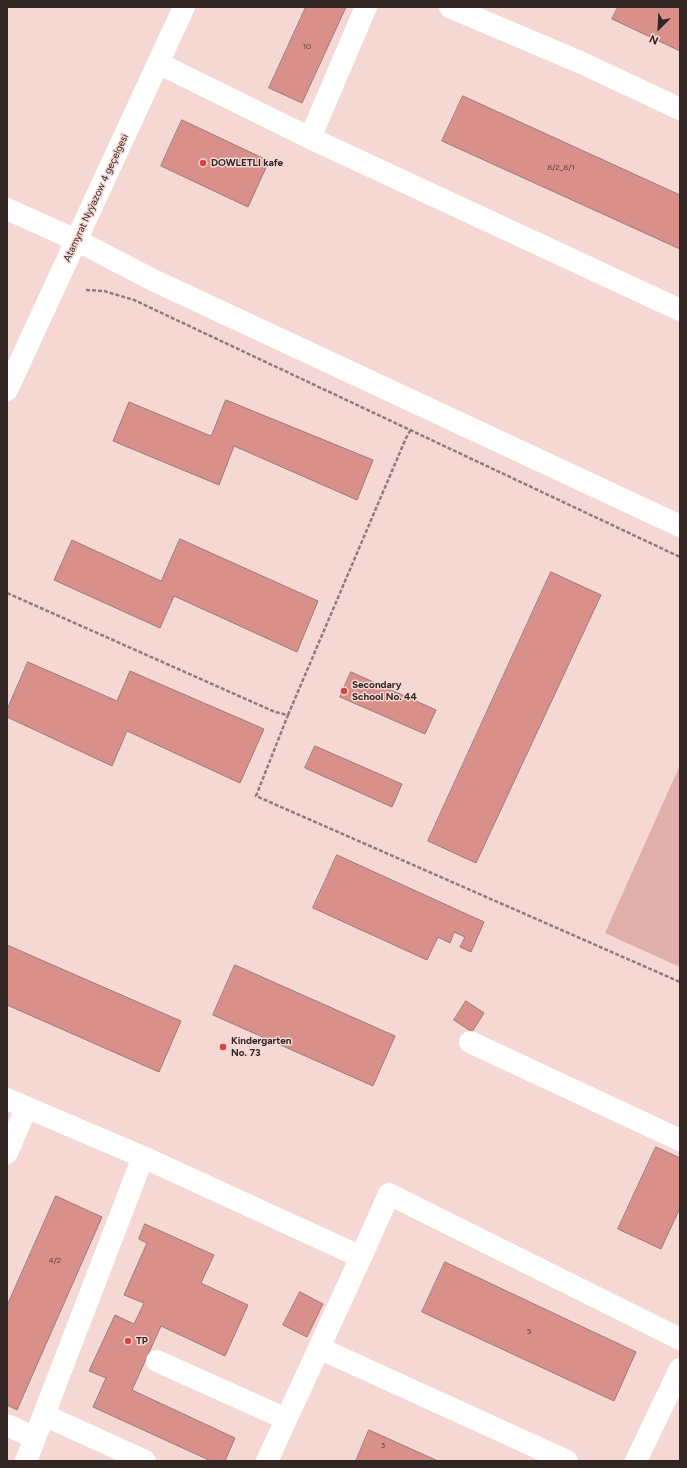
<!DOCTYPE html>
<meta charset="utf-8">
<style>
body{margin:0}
#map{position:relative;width:687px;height:1468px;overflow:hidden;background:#f5d7d3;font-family:Figtree,sans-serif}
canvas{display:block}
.frame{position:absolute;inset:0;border:8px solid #322625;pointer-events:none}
.north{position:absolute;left:639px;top:8px;width:40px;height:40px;-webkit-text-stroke:3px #f5d7d3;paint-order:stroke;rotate:204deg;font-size:11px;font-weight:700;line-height:16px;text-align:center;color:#322625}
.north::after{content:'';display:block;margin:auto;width:14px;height:18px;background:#322625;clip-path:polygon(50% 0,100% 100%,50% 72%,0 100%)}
</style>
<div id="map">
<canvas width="687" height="1468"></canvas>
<div class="frame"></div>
<div class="north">N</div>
</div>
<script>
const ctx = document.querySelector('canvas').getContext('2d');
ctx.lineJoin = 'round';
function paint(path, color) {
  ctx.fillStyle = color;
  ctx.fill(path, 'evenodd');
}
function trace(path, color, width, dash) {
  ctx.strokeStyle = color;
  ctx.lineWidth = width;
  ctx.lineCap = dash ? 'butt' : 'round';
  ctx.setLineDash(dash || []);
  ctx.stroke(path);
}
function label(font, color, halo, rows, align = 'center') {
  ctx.font = font + ' Figtree,sans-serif';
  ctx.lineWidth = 3;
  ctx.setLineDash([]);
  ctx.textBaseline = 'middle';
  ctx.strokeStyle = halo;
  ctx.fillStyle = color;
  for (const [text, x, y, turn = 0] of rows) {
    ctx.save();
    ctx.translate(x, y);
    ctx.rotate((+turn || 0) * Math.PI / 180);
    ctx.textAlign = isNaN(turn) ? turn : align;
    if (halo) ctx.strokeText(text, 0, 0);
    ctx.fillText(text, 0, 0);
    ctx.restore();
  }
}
paint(new Path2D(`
 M680,765V967L605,933Z`), '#dfb0ab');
const building = new Path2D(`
 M306,7H346L302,103L269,88Z
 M618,7H680V51L612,19Z
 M463,96L680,195V249L442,141Z
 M182,120L269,161L248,207L161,166Z
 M226,400L373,460L357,500L234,446L219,485L113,441L129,402L211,436Z
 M180,539L318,601L297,652L174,596L160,628L54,580L72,540L161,581Z
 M551,572L601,595L476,863L428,841Z
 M28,662L117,701L130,671L264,729L240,783L127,731L112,766L7,717V710Z
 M351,672L436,710L425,734L340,697Z
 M315,746L402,784L392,807L305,768Z
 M337,855L484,922L471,952L460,947L465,937L454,932L450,943L438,937L427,960L313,908Z
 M7,945L181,1021L159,1072L7,1005Z
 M235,965L395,1036L373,1086L213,1015Z
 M466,1001L484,1013L472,1032L454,1020Z
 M656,1147L680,1158V1208L661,1249L618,1229Z
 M56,1196L102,1217L17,1410L7,1405V1306Z
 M145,1224L214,1255L201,1283L248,1305L225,1356L161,1326L132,1390L235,1438L225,1461H211L93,1407L106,1378L89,1371L115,1315L134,1324L144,1303L124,1295L147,1243L139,1239Z
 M445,1262L636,1352L614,1401L422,1312Z
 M300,1292L323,1304L307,1337L283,1325Z
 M369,1430L438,1461H356Z`);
paint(building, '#da908a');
trace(building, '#987d7a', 1);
trace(new Path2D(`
 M86,290L104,291L134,300L680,557
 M7,593L275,712L288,715L256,796L680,982
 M288,715L406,438L410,431`), '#917c7a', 2.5, [4, 2]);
trace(new Path2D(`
 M450,7L582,63L680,109
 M158,63L310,138L680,310
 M310,138L366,7
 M7,209L76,240L153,280L680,526
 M7,390L184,7
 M470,1042L680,1140
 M7,1099L143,1157L361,1257L389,1194L680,1339
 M7,1153L26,1108
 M319,1348L567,1461
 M157,1361L286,1419
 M44,1415L145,1461
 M7,1425L35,1438
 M26,1461L143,1157
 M267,1461L361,1257
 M636,1461L680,1369`), '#fff', 22);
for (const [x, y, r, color] of [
 [203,163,4,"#d54643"],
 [344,691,4,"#d54643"],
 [223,1047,4,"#d54643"],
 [128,1341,4,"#d54643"]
]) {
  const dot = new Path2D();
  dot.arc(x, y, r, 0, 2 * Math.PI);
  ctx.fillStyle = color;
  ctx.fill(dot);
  trace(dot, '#f5d7d3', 1.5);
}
label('8px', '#5c403e', null, [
 ["10",307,47],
 ["8/2_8/1",561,168],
 ["4/2",55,1261],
 ["5",529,1332],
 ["3",383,1446]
]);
label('bold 10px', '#322625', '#f5d7d3', [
 ["DOWLETLI kafe",211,163],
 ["Secondary",352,685],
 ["School No. 44",352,697],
 ["Kindergarten",231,1041],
 ["No. 73",231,1053],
 ["TP",136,1341]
], 'left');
label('10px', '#322625', '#f5d7d3', [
 ["Atamyrat Nyýazow 4 geçelgesi",96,198,-65]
]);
</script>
